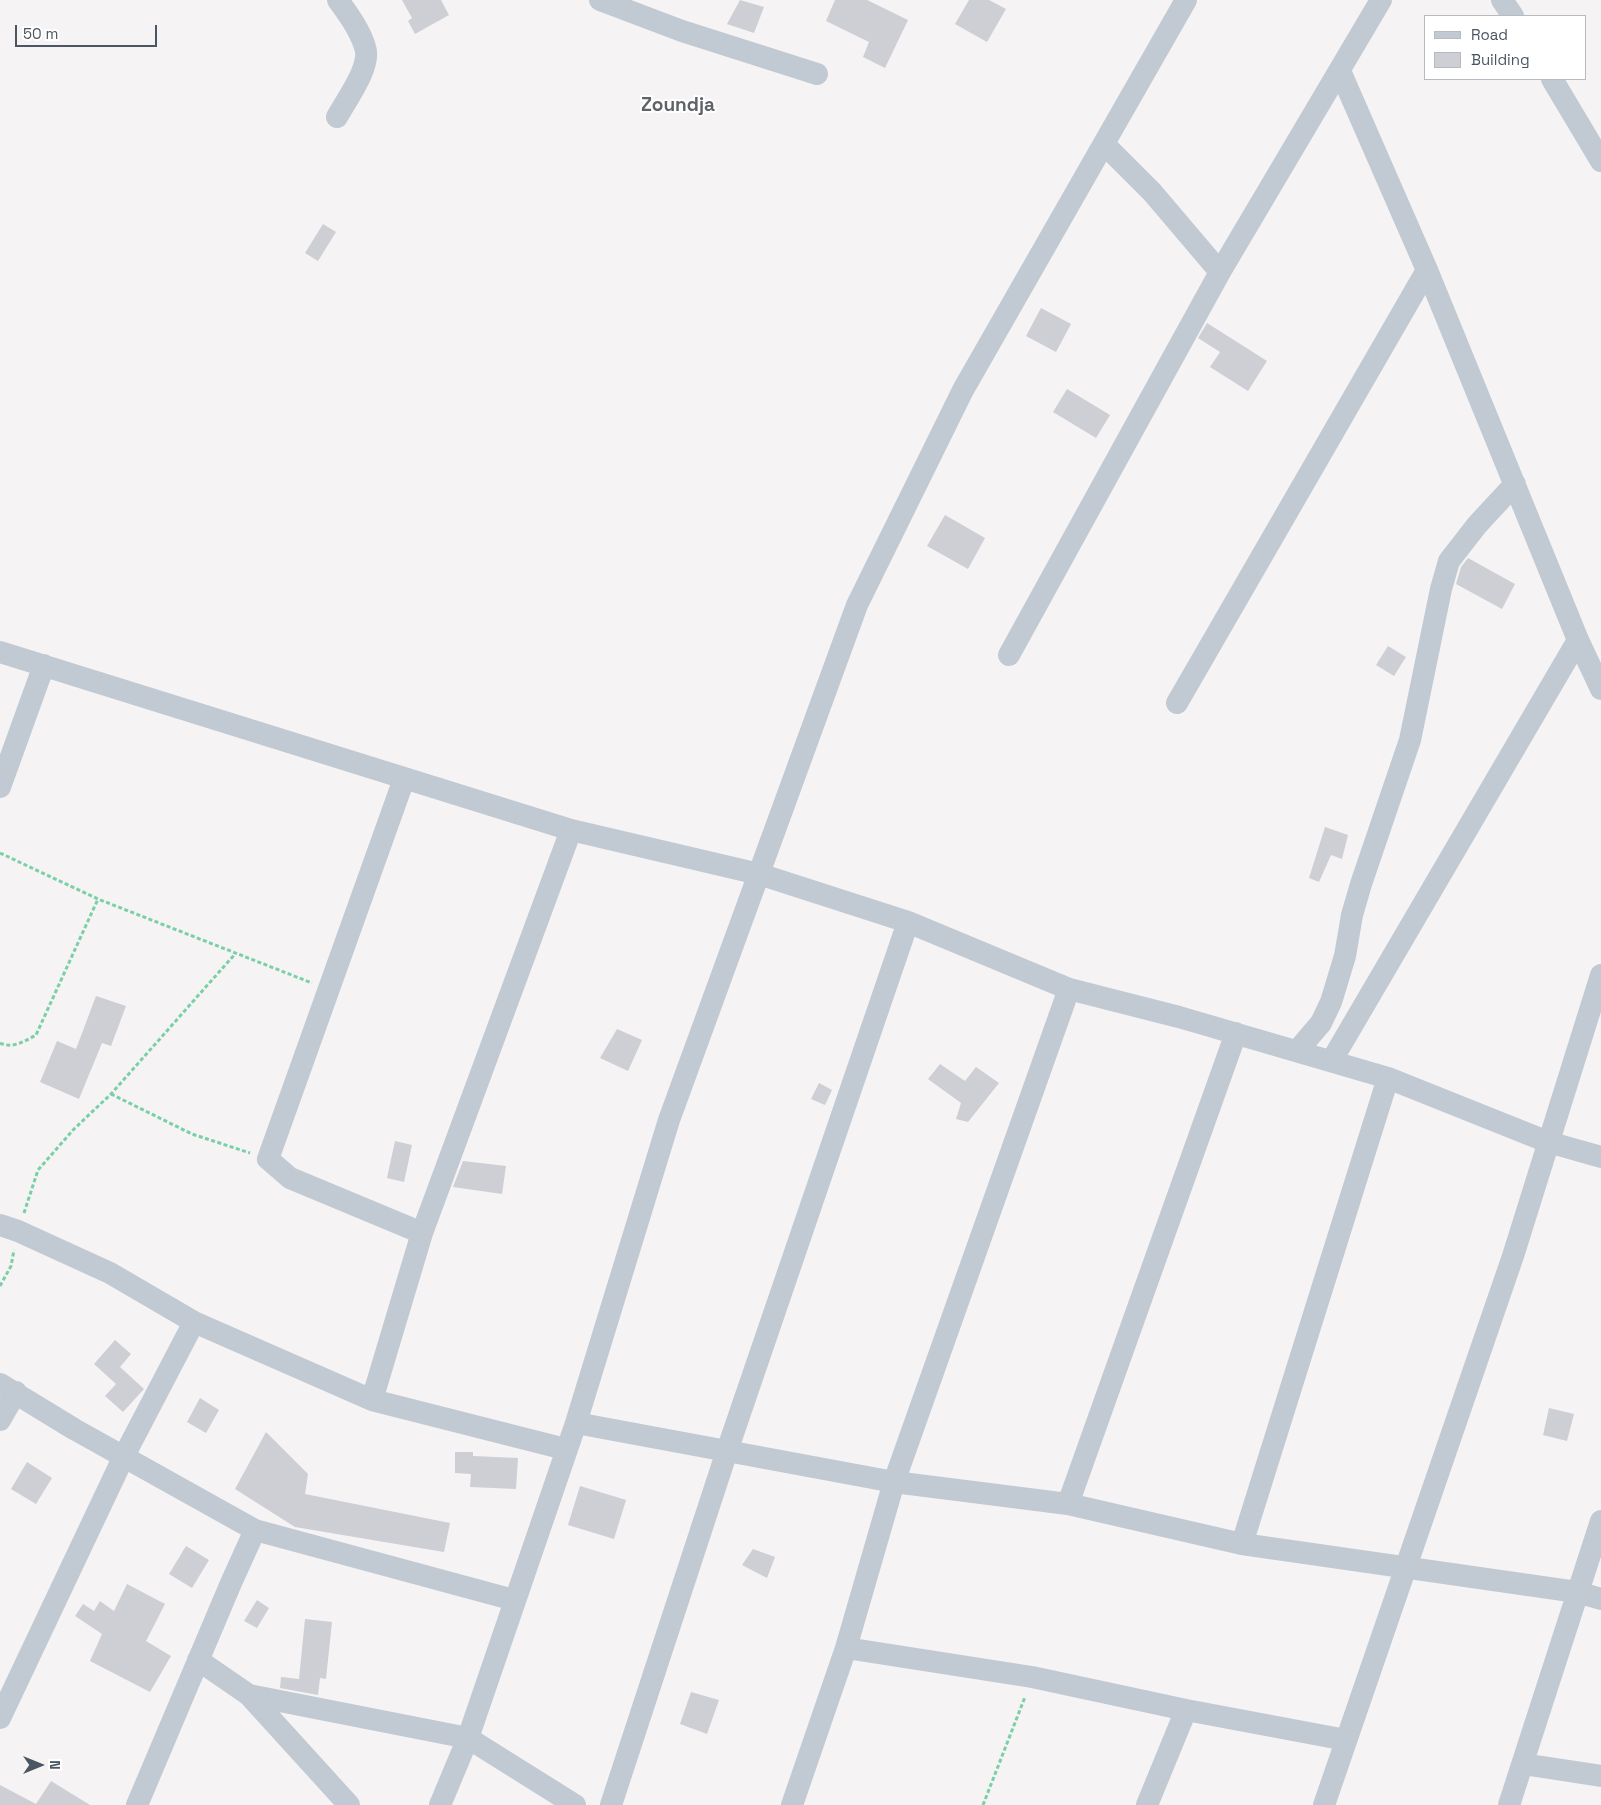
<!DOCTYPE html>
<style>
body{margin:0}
#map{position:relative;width:1601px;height:1805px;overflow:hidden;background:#f5f3f3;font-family:"Space Grotesk",sans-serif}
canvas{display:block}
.legend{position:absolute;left:1424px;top:15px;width:162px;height:65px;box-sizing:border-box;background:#fff;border:1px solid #b7bbc0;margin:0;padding:6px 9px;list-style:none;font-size:15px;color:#4a5661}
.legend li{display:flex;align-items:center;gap:10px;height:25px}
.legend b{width:25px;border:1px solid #b7bbc0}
.north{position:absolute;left:15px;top:1740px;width:50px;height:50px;-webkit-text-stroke:4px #fff;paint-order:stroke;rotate:90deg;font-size:14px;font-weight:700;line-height:20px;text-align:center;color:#4a5661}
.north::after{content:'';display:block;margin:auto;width:18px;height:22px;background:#4a5661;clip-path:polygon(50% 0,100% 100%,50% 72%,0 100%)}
.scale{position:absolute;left:15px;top:25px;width:142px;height:22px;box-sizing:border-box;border:2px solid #4a5661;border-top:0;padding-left:6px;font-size:15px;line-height:18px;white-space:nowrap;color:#4a5661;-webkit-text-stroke:4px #fff;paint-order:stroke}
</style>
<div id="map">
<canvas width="1601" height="1805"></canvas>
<ul class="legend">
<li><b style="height:6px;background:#c1cad2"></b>Road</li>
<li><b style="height:14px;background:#cdcfd5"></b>Building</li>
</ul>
<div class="north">N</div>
<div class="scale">50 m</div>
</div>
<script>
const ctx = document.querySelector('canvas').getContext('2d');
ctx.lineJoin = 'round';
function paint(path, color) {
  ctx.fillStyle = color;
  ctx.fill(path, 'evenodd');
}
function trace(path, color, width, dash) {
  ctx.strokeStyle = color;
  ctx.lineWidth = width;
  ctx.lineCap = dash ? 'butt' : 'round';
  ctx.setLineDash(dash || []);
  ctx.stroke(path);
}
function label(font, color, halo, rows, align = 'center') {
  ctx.font = font + ' "Space Grotesk",sans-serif';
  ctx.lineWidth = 4;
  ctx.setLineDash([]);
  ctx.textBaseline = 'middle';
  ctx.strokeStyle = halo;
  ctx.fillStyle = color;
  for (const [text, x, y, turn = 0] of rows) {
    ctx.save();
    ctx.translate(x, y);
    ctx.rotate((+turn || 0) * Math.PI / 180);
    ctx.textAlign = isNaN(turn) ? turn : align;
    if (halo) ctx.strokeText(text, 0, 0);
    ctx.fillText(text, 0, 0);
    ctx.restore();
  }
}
paint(new Path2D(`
 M402,0H441L449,15L415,34L408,21L412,18Z
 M740,0L764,7L754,33L727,24Z
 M835,0H867L908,20L885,68L863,57L869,42L826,21Z
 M969,0H989L1006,9L987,42L955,24Z
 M323,224L336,232L318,261L305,253Z
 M1041,308L1071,324L1056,352L1026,336Z
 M1207,323L1267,361L1248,391L1210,367L1220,352L1198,338Z
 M1067,389L1110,415L1096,438L1053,412Z
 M945,515L985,538L968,569L927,546Z
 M1468,558L1515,584L1502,609L1456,584L1461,567Z
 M1388,646L1406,657L1394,676L1376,665Z
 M1325,827L1348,835L1342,859L1331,855L1319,882L1309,878Z
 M96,996L126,1006L111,1046L102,1043L79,1099L40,1082L57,1041L76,1049Z
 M617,1029L642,1040L628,1071L600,1058Z
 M940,1064L965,1081L976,1067L999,1083L968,1122L956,1119L961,1103L928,1079Z
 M819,1083L832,1090L825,1105L811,1099Z
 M395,1141L412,1145L404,1182L387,1178Z
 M463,1161L506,1166L502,1194L453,1187Z
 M115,1340L131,1354L120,1367L144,1389L123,1412L105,1396L116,1384L94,1364Z
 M200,1398L219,1410L206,1433L187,1422Z
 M1549,1408L1574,1414L1567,1441L1543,1435Z
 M266,1432L308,1474L305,1494L450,1523L444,1552L295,1527L235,1489Z
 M455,1452H473V1456L518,1458L516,1489L470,1487L471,1474L455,1473Z
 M27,1462L52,1478L36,1504L11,1489Z
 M580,1486L626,1500L614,1539L568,1525Z
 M186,1546L209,1560L192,1588L169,1574Z
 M753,1549L775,1557L767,1578L742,1565Z
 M127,1584L165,1604L146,1641L171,1656L150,1692L90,1661L102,1634L75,1616L83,1604L94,1611L100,1601L114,1611Z
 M257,1600L269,1608L257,1628L244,1621Z
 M305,1619L332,1622L326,1679L320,1678L318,1695L280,1688L281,1677L299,1679Z
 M691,1692L719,1700L707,1734L680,1724Z
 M51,1781L90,1805H0V1785L36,1804Z`), '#cdcfd5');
trace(new Path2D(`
 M0,853L98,899L312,983
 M0,1043C13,1049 25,1041 36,1035L98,899
 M111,1094L192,1134L250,1153
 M24,1213L38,1170L74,1129L111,1094L235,954
 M0,1286L11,1266L14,1250
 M983,1805L1025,1697`), '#7ad0a6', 3, [4, 2.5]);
trace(new Path2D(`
 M600,0L682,31L817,74
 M1502,0L1513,16
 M1340,71L1427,270L1578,640L1601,689
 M1552,79L1601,161
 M337,117C346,100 372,66 365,47C360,30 348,14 338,0
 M1105,145L1152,192L1220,272
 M0,652L571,830L759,874L908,922L1069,989L1179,1017L1388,1078L1548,1142L1601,1157
 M1009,655L1220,272L1381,0
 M1177,703L1427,270
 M404,779L268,1159L290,1178L422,1233
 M0,787L44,665
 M1298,1050L1321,1023L1331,1002L1345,956L1352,915L1361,884L1410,740L1441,589L1449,561L1477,525L1515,484
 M1332,1060L1578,640
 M0,1225L18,1231L110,1273L194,1322L372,1400L565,1449
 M0,1384L74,1429L255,1530L514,1600
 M372,1400L422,1233L571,830
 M0,1420L16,1392
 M576,1423L894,1482L1068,1504L1242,1544L1577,1592L1601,1599
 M1068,1504L1236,1033
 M1242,1544L1388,1078
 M846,1648L1032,1677L1186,1710L1346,1740
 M198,1660L249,1695L349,1805
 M249,1695L468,1738L575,1805
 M0,1718L124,1456L194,1322
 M1523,1764L1601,1776
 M137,1805L231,1583L255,1530
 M440,1805L468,1738L576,1423L669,1120L857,605L963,390L1186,0
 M611,1805L727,1451L908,922
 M792,1805L846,1648L894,1482L1069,989
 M1147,1805L1186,1710
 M1324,1805L1513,1256L1601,975
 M1509,1805L1601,1521`), '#c1cad2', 22);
label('bold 19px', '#5f6368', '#fff', [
 ["Zoundja",678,106]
]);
</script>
